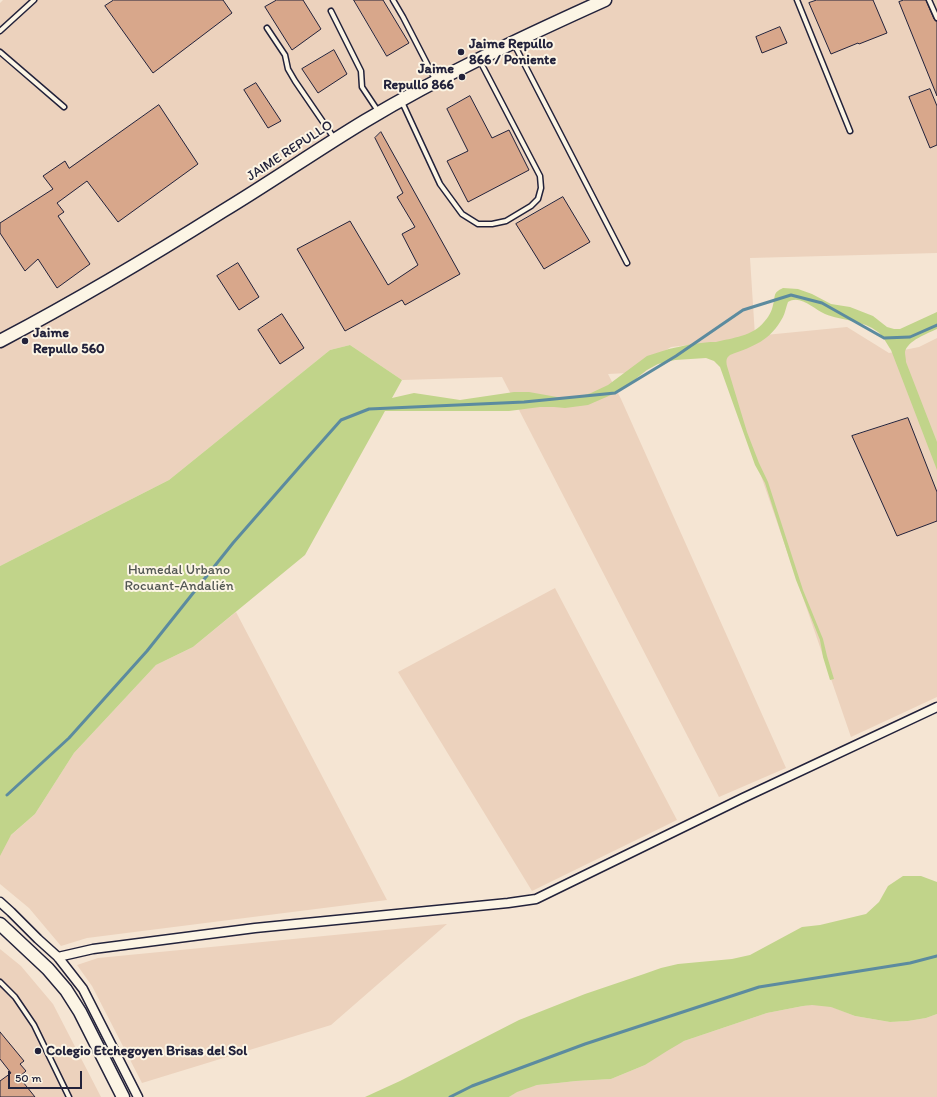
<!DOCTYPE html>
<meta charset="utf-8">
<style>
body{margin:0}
#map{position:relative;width:937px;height:1097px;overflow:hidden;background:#f5e5d3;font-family:Itim,sans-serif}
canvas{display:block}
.scale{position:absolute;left:8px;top:1071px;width:74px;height:18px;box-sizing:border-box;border:2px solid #22223b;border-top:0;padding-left:5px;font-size:12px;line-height:14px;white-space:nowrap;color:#22223b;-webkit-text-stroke:3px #fcf5e5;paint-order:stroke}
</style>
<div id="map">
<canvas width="937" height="1097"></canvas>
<div class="scale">50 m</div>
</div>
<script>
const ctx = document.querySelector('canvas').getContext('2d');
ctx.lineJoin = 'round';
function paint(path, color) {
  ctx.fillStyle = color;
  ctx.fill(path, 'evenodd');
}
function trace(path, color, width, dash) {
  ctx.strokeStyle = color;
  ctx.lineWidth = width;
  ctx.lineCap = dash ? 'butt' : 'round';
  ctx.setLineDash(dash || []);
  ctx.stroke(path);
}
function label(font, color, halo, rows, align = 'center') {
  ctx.font = font + ' Itim,sans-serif';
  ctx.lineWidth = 4;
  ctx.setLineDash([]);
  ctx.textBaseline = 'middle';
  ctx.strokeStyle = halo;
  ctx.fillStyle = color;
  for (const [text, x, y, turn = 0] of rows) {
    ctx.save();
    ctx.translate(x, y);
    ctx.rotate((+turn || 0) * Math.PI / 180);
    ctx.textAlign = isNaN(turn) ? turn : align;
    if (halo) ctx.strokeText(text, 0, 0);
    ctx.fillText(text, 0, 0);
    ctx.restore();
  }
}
paint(new Path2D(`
 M3,0H937V253L750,258L755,336L847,327L889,353L919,347L937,338V697L851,737L715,342L671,347L628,373L608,374L621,399L786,768L719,797L502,377L402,380L350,345L330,350L169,480L0,566V3Z
 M555,588L677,820L532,891L398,672Z
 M236,612L387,900L87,938L61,946L29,908L0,884V845L35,814L74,753L156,665L193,647Z
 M447,924L331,1025L142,1083L92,986L77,965L98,958Z
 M0,949L21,966L53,1004L101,1097H0Z
 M822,1003L855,1016L890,1022L908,1021L926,1018L937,1014V1097H509L520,1089L537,1085L558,1083L576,1081L611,1079L645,1065L675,1044L767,1013L803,1006Z`), '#ecd2bd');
paint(new Path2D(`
 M783,288L798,289L812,294L831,304L850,307L873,316L887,327L894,329H900L937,312V329C928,333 907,341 905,352C905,355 906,359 906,362L937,442V470L891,350C887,344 883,336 878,332C863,320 842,321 825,314C814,309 800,294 788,302C786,307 785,313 783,317C770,341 754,346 730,355C726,358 726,361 727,366L747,432L759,463L768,482L803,590L823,639L827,656L834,679L830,680L823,657L820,640L796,580L765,483L755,465L720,367L714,361L706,358L675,360L658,364L647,370L624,388L611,395L588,405L565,408L554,407H540L509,411H385L305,555L193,647L156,665L74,753L35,814L11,835L0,856V566L169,480L330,350L350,345L402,380L392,398L414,393L460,400L514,392H529L557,397H578L591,393L608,385L647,356L669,349L692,344L710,342H716C732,338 753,336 764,322C768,318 772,311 773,305C776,296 772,293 783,288Z
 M903,876H921L937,882V1014L926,1018L908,1021L890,1022L855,1016L831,1007L812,1005L803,1006L767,1013L684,1041L667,1051L645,1065L611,1079L576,1081L558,1083L537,1085L517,1092L509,1097H365L400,1081L519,1020L585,994L644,974L661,968L678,964L732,959L750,955L802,927L820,925L866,914L879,902L888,886Z`), '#c1d48a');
trace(new Path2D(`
 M7,795L69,738L147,651L233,543L302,464L341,420L369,409L524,402L615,393L676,356L743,310L791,295L822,303L884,338L910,337L937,325
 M450,1097L472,1086L585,1044L759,987L910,963L937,956`), '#5c8b9f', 3);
const building = new Path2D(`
 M114,0H223L232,13L153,73L105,6Z
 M277,0H303L321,29L292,50L265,7Z
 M354,0H383L409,43L387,56Z
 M817,0H873L887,33L859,44L858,43L831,54L809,3Z
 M904,0H926L934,19L937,21V96L899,2Z
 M780,27L787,43L762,53L756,37Z
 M334,50L347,74L318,93L302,69Z
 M256,83L281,121L268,128L244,90Z
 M930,89L937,106V145L930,148L909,97Z
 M470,96L492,138L509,130L529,170L468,202L447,161L468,151L447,109Z
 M159,105L198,164L118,222L87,181L57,203L64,212L58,216L90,264L57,288L38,259L25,271L0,233V223L53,189L43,176L65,161L69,168Z
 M381,132L460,274L405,305L402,300L345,331L297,249L350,221L388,285L418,265L402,234L415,227L397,197L403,193L375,138Z
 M563,197L590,242L544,269L516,224Z
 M238,263L259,297L239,310L217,276Z
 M282,314L304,348L280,364L258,330Z
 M908,418L937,492V521L897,536L852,436Z
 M0,1032L24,1061L20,1064L26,1071L19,1077L35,1097H0V1081L11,1073L0,1059Z`);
paint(building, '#d8a78b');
trace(building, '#22223b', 1);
const lane = new Path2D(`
 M393,0L403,17L436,81
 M797,0L850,131
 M929,0L937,18
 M331,11L361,71L362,87L378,111
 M267,28L285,55L288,69L295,81L334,138
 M0,31L34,0
 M514,44L627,263
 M0,52L64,107
 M402,102L440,184L462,214L478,224H492L506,221L531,206L538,199L541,188L540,176L480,61
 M0,982L15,997L34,1025L69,1097`);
const street = new Path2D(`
 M0,902L11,912L38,939L58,957L83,989L138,1097
 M58,957L93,949L255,928L508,903L536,899L743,798L937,707`);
const secondary = new Path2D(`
 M0,341C76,301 150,257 223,211C271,182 317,150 365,121C442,75 523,37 605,0
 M0,924L48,969L66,990L80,1012L123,1097`);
trace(lane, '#22223b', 7);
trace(street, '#22223b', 11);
trace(secondary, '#22223b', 15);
trace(lane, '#fcf5e5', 4);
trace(street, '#fcf5e5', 8);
trace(secondary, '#fcf5e5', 12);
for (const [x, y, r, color] of [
 [461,52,4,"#22223b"],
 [462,77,4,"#22223b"],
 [25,341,4,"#22223b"],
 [38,1051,4,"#22223b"]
]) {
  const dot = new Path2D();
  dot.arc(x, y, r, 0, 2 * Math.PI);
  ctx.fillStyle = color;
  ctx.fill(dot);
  trace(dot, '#fcf5e5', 1.5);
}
label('bold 14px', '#22223b', '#fcf5e5', [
 ["Jaime Repullo",469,44],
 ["866 / Poniente",469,60],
 ["Jaime",454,69,"right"],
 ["Repullo 866",454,85,"right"],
 ["Jaime",33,333],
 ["Repullo 560",33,349],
 ["Colegio Etchegoyen Brisas del Sol",46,1051]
], 'left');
label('14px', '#22223b', '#fcf5e5', [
 ["JAIME REPULLO",290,151,-33]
]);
label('14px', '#525753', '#fcf5e5', [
 ["Humedal Urbano",179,570],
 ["Rocuant-Andalién",179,586]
]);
</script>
